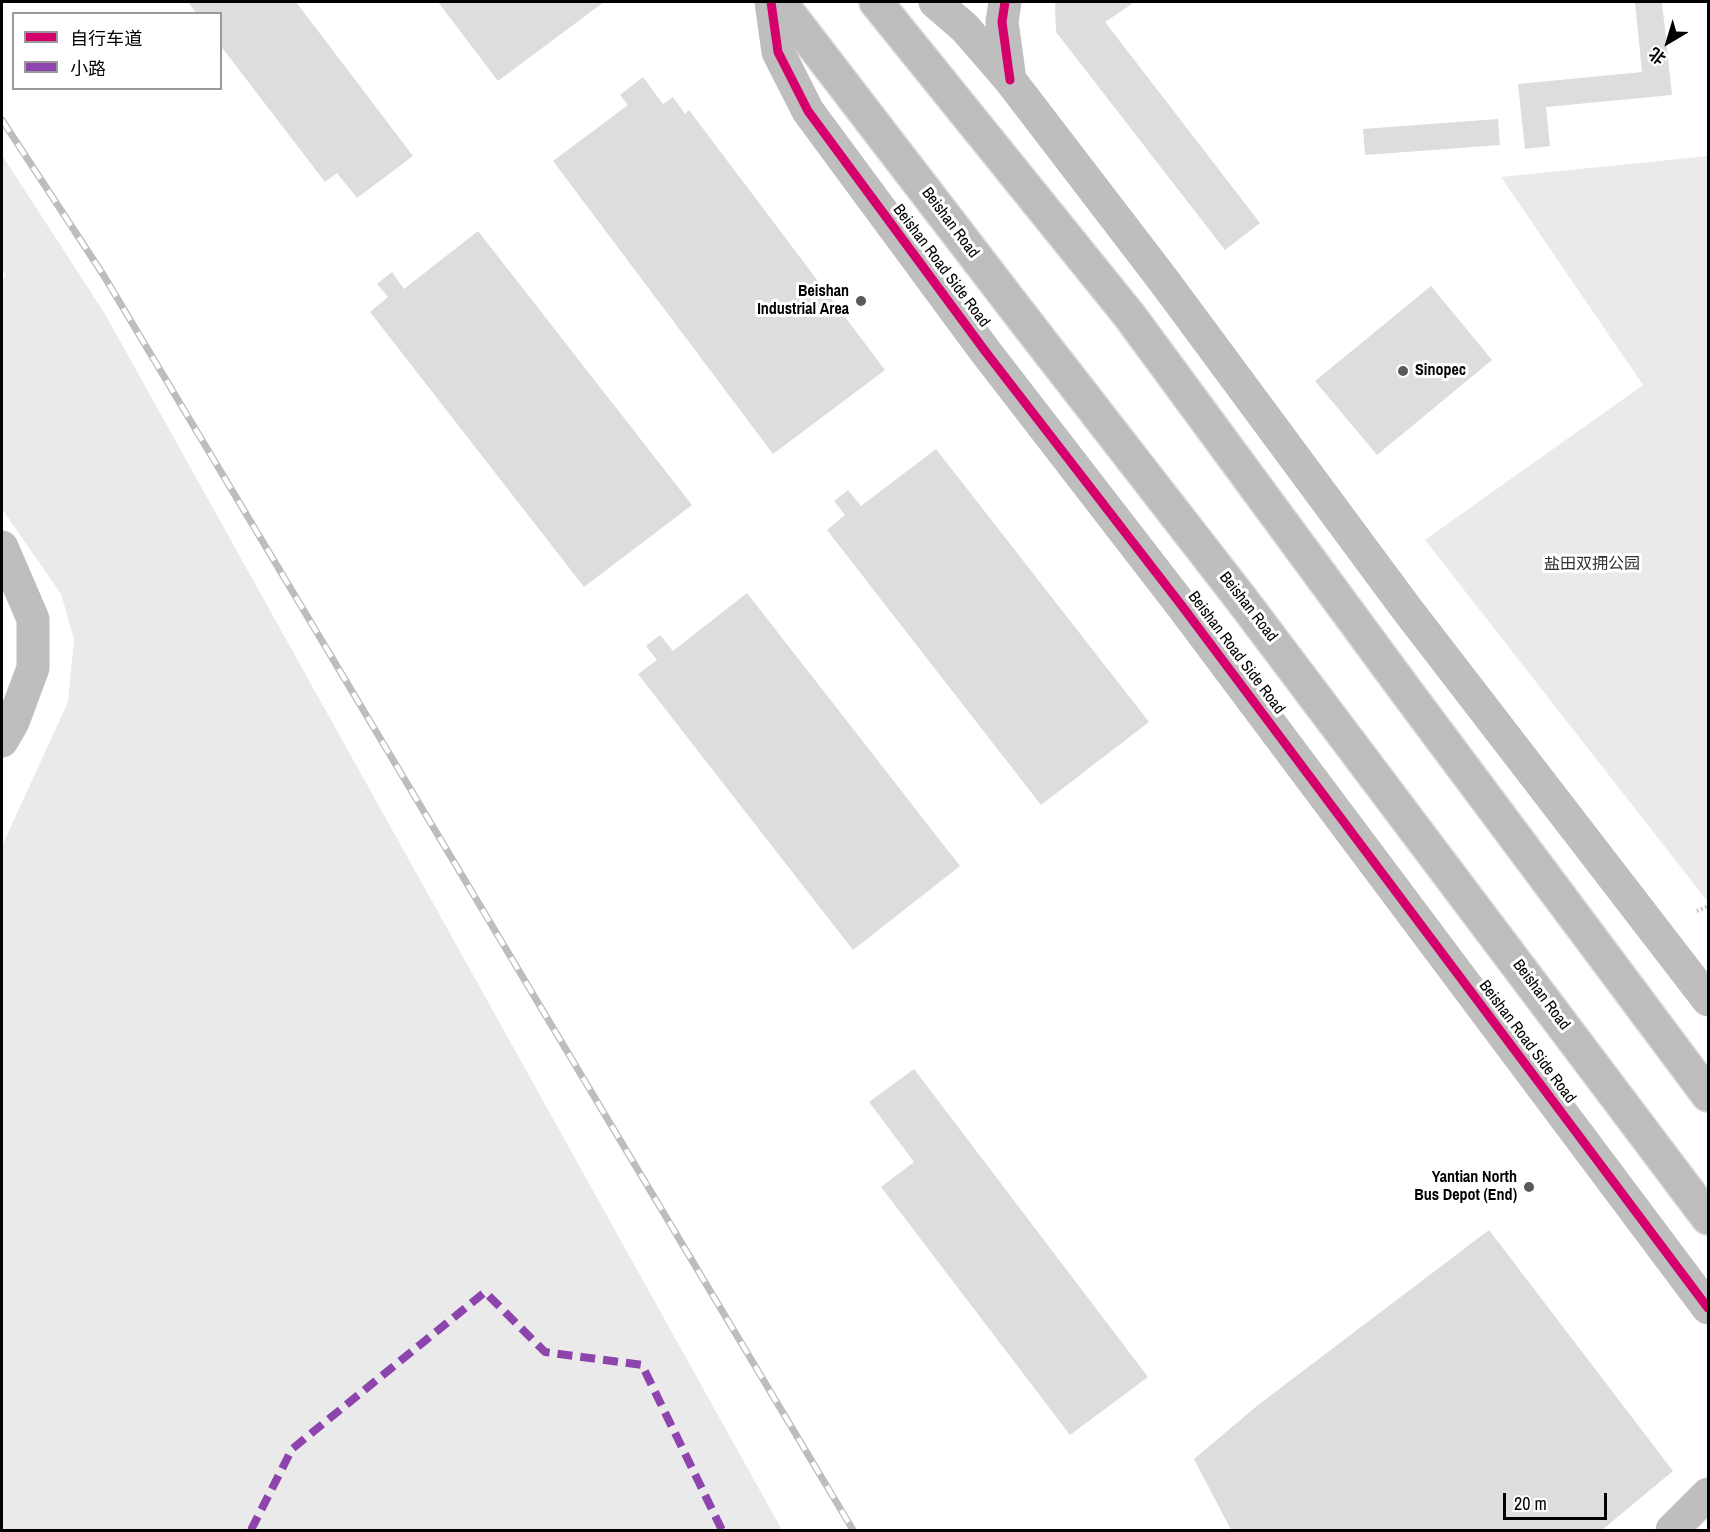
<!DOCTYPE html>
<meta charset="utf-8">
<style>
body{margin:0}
#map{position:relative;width:1710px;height:1532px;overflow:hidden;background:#fff;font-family:"Archivo Narrow","Noto Sans SC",sans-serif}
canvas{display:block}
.frame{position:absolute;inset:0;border:3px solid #000;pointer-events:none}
.legend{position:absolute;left:12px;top:12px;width:210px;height:78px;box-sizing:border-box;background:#fff;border:2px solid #999;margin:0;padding:8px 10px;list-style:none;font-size:18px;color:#000}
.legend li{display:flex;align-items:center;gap:12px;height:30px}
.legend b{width:30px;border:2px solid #999}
.north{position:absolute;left:1638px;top:12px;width:60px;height:60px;-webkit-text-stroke:4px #fff;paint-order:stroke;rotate:218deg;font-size:16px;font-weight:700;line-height:24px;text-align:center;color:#000}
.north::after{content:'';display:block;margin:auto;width:21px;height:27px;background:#000;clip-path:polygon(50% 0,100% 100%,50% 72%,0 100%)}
.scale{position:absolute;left:1503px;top:1493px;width:104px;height:27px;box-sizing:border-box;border:3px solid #000;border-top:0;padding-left:8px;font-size:18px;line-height:21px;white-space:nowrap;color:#000;-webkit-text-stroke:4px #fff;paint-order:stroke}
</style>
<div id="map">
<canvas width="1710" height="1532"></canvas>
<div class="frame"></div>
<ul class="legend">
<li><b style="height:8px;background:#d6006c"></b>自行车道</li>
<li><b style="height:8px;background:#8e44ad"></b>小路</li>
</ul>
<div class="north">北</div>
<div class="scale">20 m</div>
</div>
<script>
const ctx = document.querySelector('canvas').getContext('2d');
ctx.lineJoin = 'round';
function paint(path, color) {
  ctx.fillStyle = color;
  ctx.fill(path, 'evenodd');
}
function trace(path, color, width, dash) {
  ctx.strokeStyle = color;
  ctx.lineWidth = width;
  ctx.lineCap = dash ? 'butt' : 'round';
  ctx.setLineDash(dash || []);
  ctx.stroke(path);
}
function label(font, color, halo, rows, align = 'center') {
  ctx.font = font + ' "Archivo Narrow","Noto Sans SC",sans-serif';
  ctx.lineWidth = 6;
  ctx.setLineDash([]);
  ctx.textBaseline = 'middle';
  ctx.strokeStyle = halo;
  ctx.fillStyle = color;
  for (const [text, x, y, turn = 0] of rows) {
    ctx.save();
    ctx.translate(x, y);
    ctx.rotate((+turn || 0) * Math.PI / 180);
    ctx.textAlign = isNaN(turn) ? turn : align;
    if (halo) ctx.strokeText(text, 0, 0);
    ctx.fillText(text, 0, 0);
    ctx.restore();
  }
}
paint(new Path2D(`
 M2,155L105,314L782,1530H2V846L68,702L74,639L61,594L2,509V279L6,276L2,269Z
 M1708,156V902L1425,540L1643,385L1501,177Z`), '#eaeaea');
paint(new Path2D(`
 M188,2H296L413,156L357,198L337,173L325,182L220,45V14H197Z
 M438,2H604L498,81Z
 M1055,2H1130L1132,4L1105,22L1260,223L1225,250L1056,32Z
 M1635,2H1662L1672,95L1546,107L1550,146L1525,149L1518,84L1642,72Z
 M643,77L663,104L673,97L685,114L689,110L885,370L773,454L553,161L628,105L620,95Z
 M1498,119L1500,145L1365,155L1363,129Z
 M478,231L692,505L584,587L370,312L388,297L377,284L392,272L404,289Z
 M1431,286L1492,360L1377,455L1315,381Z
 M936,449L1149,722L1041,805L827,530L845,515L834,501L848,490L861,506Z
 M747,593L960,866L853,950L638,674L657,660L646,646L660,635L673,651Z
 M914,1069L1148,1377L1070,1435L881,1187L914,1162L869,1102Z
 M1489,1230L1673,1471L1602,1530H1231L1194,1459L1258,1405Z`), '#ddd');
const major = new Path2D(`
 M780,2L1029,326L1242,600L1708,1218
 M876,2L1129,315L1406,691L1708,1095`);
trace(major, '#dbdbdb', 36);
trace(new Path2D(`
 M1697,911L1708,906`), '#b8b8b8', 4, [1.5, 3]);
trace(new Path2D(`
 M771,2L778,52L808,111L985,351L1182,606L1708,1308
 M935,2L965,28L1010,80L1164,281L1406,608L1708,1000
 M1005,2L1002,22L1010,80
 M2,547L33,619V668L13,722L2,741
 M1672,1530L1708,1494`), '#bebebe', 33);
trace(major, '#bdbdbd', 33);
const rail = new Path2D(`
 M2,120L104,276L853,1530`);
trace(rail, '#bdbdbd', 7);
trace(rail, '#fff', 4.5, [14]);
trace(new Path2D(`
 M251,1530L292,1449L485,1292L545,1352L642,1365L722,1530`), '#8e44ad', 8, [15, 8]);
trace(new Path2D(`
 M771,2L778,52L808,111L985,351L1182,606L1708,1308
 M1005,2L1002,22L1010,80`), '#d6006c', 9);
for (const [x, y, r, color] of [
 [861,301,6,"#595959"],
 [1403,371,6,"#595959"],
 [1529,1187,6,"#595959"]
]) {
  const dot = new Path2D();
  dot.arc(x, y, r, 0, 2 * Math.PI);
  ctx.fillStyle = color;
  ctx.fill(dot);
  trace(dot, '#fff', 2);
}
label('16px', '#000', '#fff', [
 ["Beishan Road",950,223,53],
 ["Beishan Road Side Road",941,266,53],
 ["Beishan Road",1248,607,52],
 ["Beishan Road Side Road",1236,653,53],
 ["Beishan Road",1541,995,53],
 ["Beishan Road Side Road",1527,1042,53]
]);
label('bold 16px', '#000', '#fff', [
 ["Beishan",849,292],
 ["Industrial Area",849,310],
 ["Sinopec",1415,371,"left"],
 ["Yantian North",1517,1178],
 ["Bus Depot (End)",1517,1196]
], 'right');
label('16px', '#303030', '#fff', [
 ["盐田双拥公园",1592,565]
]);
</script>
